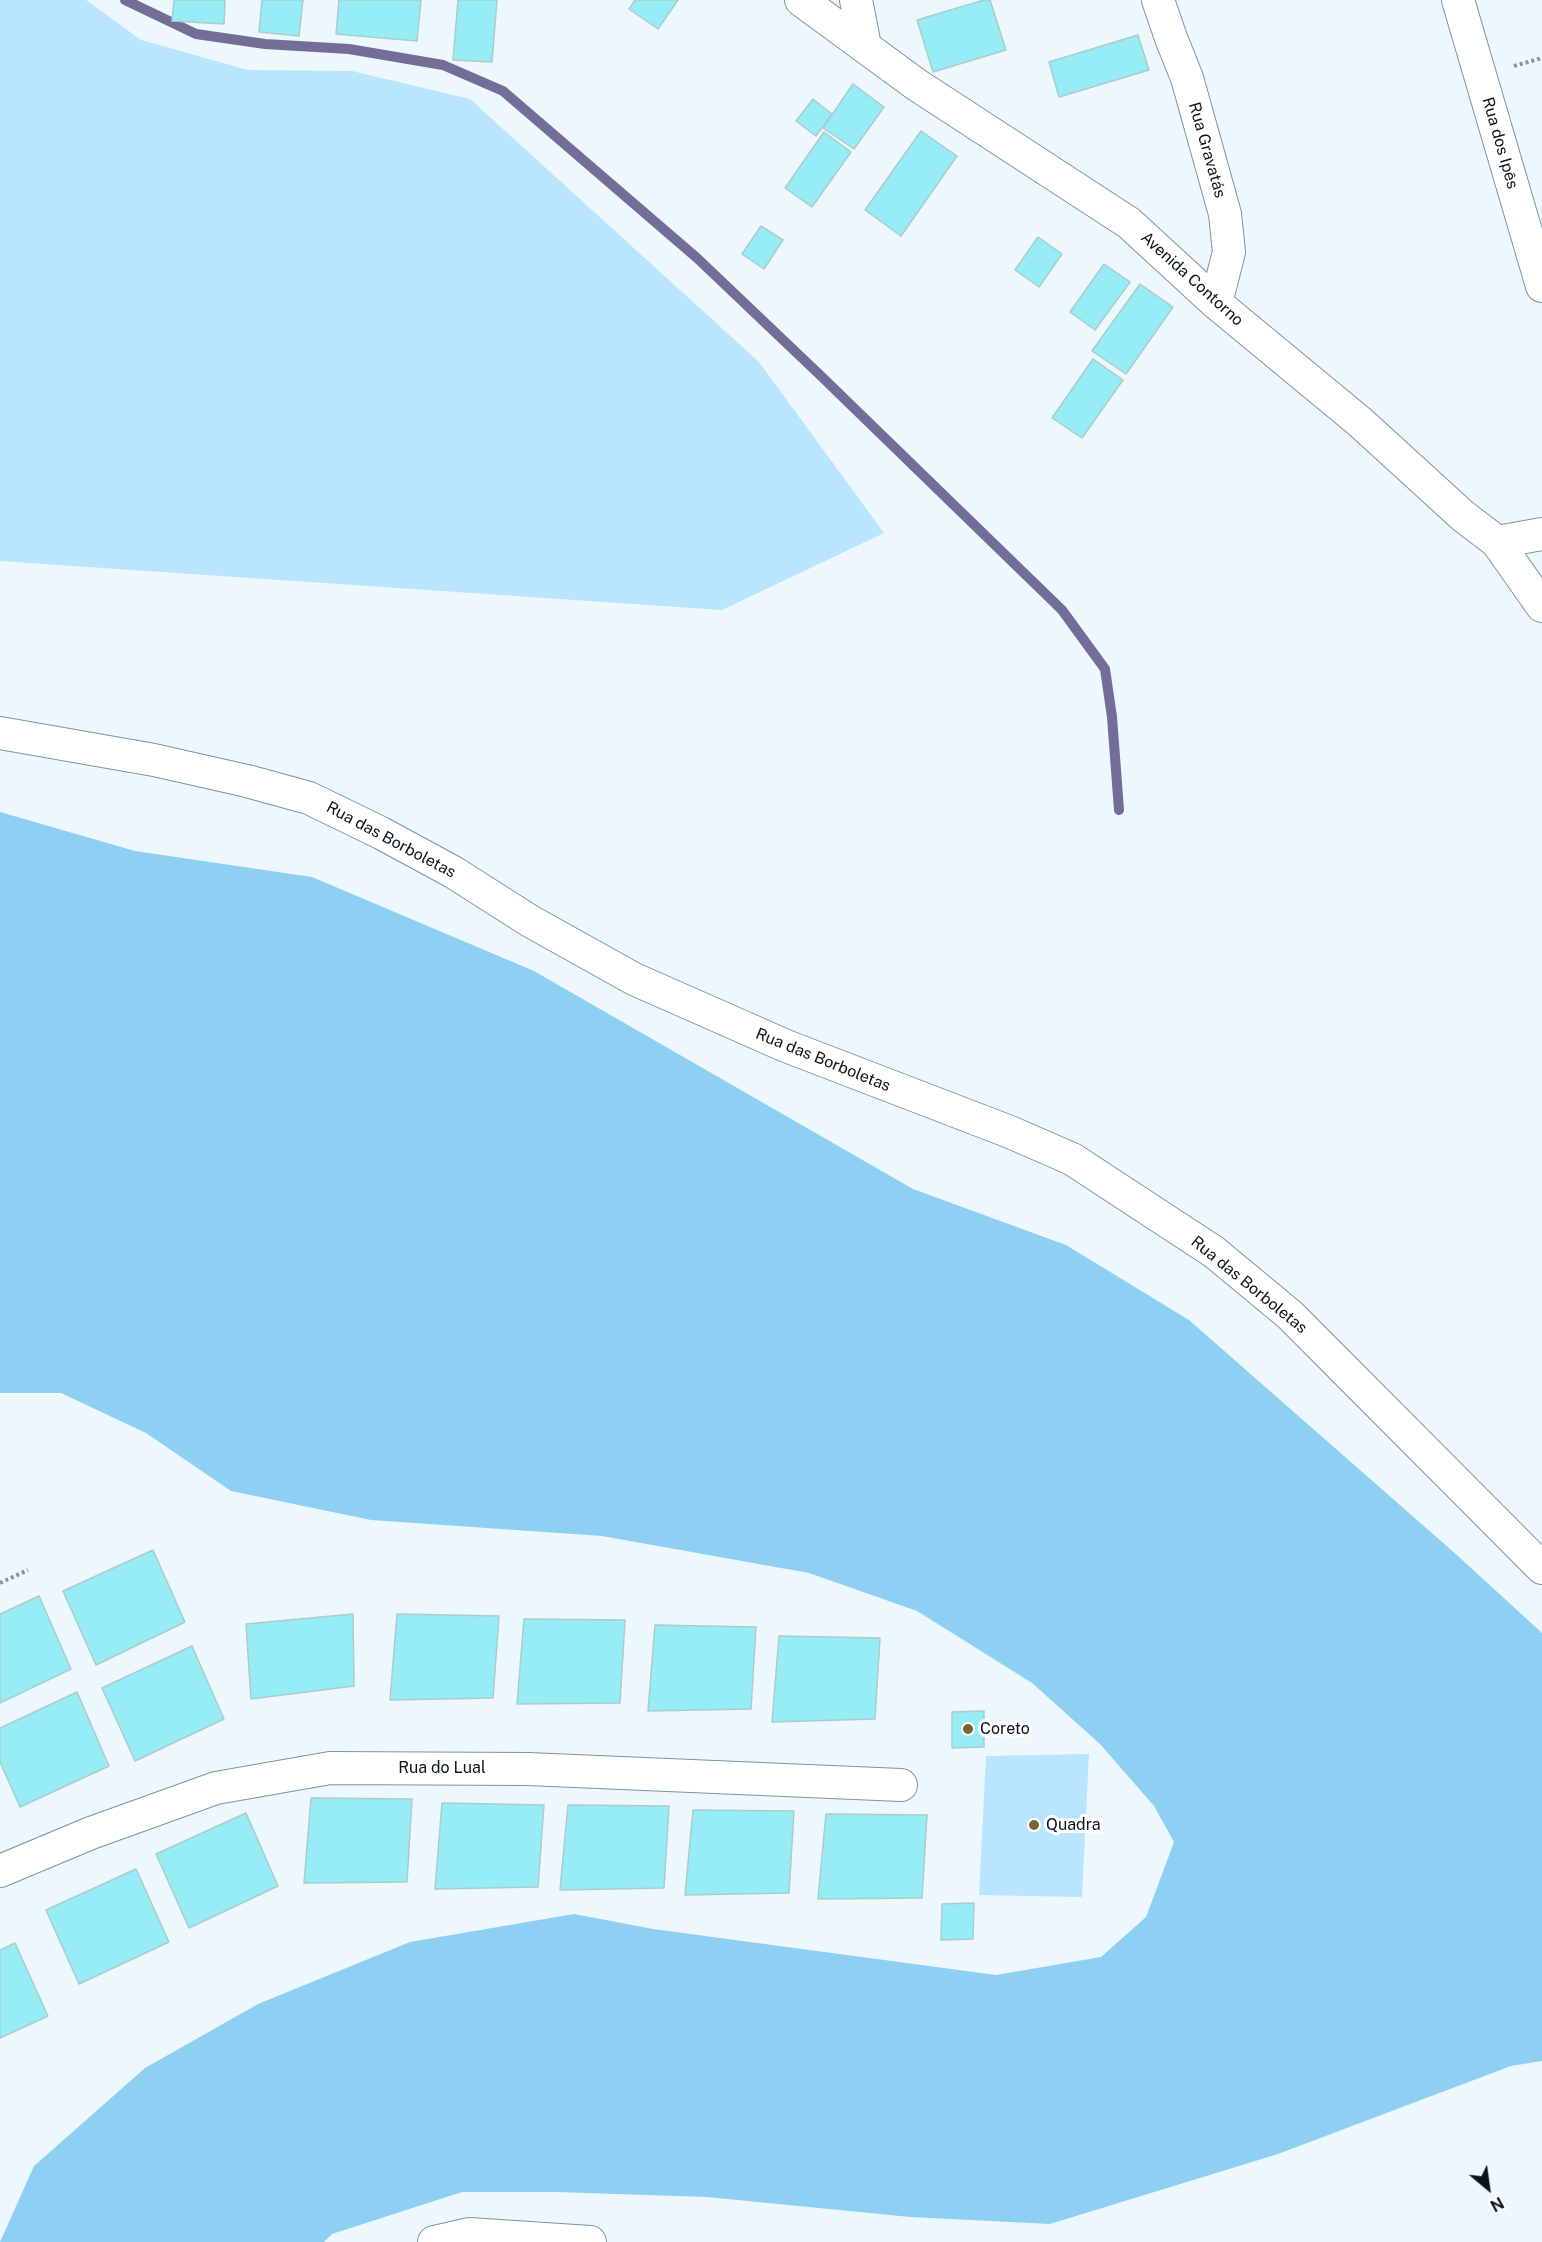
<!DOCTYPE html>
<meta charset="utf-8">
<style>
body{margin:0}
#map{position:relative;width:1542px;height:2242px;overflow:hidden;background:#ecf7fe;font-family:"Public Sans",sans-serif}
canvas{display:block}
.north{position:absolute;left:1458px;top:2158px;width:60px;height:60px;-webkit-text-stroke:4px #fff;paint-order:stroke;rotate:151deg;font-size:16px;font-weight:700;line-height:24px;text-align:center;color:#0a1419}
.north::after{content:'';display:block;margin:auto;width:21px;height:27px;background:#0a1419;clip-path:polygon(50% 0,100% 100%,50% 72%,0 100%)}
</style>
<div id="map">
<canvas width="1542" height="2242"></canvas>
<div class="north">N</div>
</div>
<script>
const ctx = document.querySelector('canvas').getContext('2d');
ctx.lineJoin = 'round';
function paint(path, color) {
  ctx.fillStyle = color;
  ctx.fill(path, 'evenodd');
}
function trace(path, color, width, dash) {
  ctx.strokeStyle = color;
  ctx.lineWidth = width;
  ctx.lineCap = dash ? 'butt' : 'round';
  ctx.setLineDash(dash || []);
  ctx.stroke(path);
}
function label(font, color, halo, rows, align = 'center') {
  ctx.font = font + ' "Public Sans",sans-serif';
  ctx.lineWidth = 6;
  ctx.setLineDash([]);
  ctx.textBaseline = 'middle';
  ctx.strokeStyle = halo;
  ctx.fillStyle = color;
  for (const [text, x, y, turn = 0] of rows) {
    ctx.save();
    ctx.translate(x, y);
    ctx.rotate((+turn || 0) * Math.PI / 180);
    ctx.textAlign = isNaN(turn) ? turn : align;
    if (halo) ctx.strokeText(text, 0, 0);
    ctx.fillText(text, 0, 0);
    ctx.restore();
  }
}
paint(new Path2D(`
 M0,0H86L141,40L248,70L352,71L470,99L759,362L884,533L722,610L0,561Z
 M1089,1754L1082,1897L979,1895L986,1756Z`), '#bae5fe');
paint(new Path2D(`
 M0,812L135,851L312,877L534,971L913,1189L1066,1245L1189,1320L1458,1556L1542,1633V2061L1511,2066L1278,2154L1050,2224L910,2217L707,2197L556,2192H462L332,2234L324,2242H0L34,2166L145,2068L258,2004L410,1942L574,1914L653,1929L996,1975L1101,1957L1146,1917L1174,1842L1154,1806L1100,1744L1032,1683L917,1611L809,1573L602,1536L371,1520L231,1491L146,1433L61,1393H0Z`), '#8ed0f4');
trace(new Path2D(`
 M125,0L196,34L265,44L349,49L443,65L503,91L697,258L821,376L1062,610L1105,669L1112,717L1119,810`), '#726e97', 10);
const building = new Path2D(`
 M174,0H225L224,24L172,21Z
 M262,0H303L299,36L259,32Z
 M339,0H421L417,41L336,34Z
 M458,0H497L492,62L453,60Z
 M635,0H678L658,29L629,9Z
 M984,0H990L1006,50L933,72L917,20Z
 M1138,35L1149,70L1059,97L1049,62Z
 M853,84L884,107L854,149L823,128Z
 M813,99L832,114L816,136L796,121Z
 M921,131L957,156L901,236L865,210Z
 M824,132L851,152L812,207L785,188Z
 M761,226L783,240L764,269L742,254Z
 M1038,237L1062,254L1039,287L1015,270Z
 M1104,264L1130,282L1095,330L1070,312Z
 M1140,284L1173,307L1126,374L1092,351Z
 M1093,359L1123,380L1082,438L1052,418Z
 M153,1550L185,1622L96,1665L63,1591Z
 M39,1596L71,1669L0,1703V1614Z
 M353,1614L354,1686L251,1699L246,1624Z
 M397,1614L499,1616L493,1698L390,1700Z
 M524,1619L625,1620L620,1703L517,1704Z
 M655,1625L756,1627L751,1709L648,1711Z
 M779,1636L880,1638L875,1719L772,1722Z
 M192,1646L224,1719L135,1761L102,1688Z
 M77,1692L109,1766L20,1807L0,1762V1728Z
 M984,1711V1747L952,1748V1712Z
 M311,1798L412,1799L407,1882L304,1883Z
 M442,1803L544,1805L538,1887L435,1889Z
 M568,1805L669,1806L664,1888L560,1890Z
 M693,1810L794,1811L789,1893L685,1895Z
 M246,1813L278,1886L189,1928L156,1854Z
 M826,1814L927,1815L922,1898L818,1899Z
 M136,1869L169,1942L79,1984L46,1910Z
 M974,1903L973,1939L941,1940L942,1904Z
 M15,1943L48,2016L0,2038V1950Z`);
paint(building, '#97edf5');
trace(building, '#aacccf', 1.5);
const minor = new Path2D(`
 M801,0L917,85L1129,223L1216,303L1360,422L1463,516L1497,542L1542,606
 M856,0L865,46
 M1158,0L1171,38L1187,78L1225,214L1229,252L1216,303
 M1458,0L1542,286
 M1497,542L1542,534
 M0,733L154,760L247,781L309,798L381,833L453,872L530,921L634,979L786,1046L1010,1132L1072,1159L1214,1252L1290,1315L1542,1568
 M0,1871L91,1833L216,1788L330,1768L528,1769L901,1785
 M434,2242L469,2234L590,2242`);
trace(minor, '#7b95a3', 34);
trace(new Path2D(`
 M1514,66L1542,58
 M0,1583L28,1570`), '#8a949a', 4, [3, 3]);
trace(minor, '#fff', 32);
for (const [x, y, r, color] of [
 [968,1729,6,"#7d6435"],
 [1034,1825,6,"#7d6435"]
]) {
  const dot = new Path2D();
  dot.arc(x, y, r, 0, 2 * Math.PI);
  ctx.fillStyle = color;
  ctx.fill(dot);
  trace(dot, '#fff', 2);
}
label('16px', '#0a1419', '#fff', [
 ["Rua dos Ipês",1500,143,74],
 ["Rua Gravatás",1207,150,74],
 ["Avenida Contorno",1192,279,42],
 ["Rua das Borboletas",391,840,28],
 ["Rua das Borboletas",823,1060,22],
 ["Rua das Borboletas",1249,1285,39],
 ["Rua do Lual",442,1768]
]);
label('16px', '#0a1419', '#fff', [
 ["Coreto",980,1729],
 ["Quadra",1046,1825]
], 'left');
</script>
